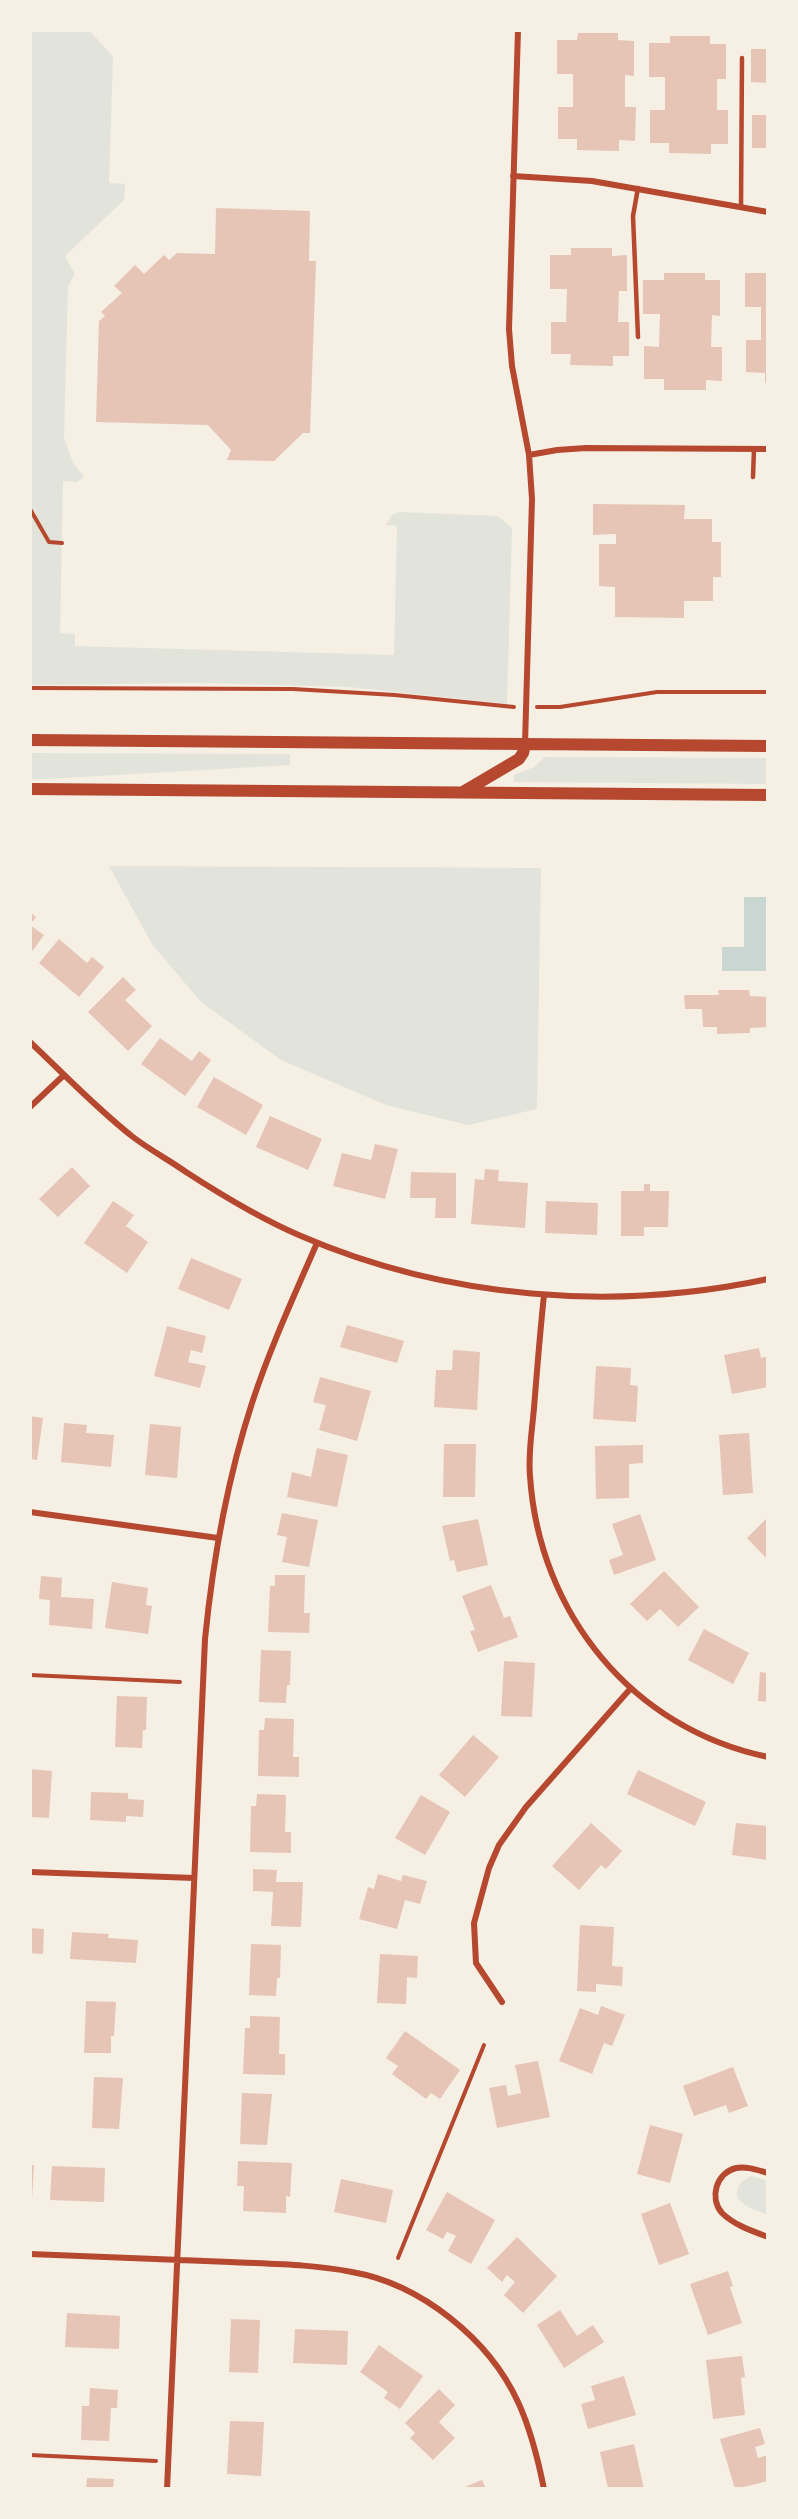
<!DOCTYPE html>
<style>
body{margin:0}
#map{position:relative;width:798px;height:2519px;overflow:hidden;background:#f6efe4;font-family:"Golos Text",sans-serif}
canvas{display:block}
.frame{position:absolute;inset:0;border:32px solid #f6efe4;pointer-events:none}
</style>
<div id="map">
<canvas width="798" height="2519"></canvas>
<div class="frame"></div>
</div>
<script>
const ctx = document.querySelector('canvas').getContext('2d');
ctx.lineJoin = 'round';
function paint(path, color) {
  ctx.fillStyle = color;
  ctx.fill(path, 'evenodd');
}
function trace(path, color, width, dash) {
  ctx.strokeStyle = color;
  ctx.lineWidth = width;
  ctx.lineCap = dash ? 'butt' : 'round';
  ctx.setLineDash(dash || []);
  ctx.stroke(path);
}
paint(new Path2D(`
 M30,30H89L113,57L109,183L125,184L124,200L65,256L75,274L68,286L64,438L73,463L84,477L77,482L63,481L60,633L75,634V646L394,655L397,526L386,525L392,515L399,512L498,516L512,528L507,704L349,687L200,683L30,685Z
 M30,753L277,754H290V765L47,779H30Z
 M545,757L768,758V784L514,782V775L534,767Z
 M109,866L541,868L537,1109L468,1125L386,1105L281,1060L201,1002L152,944Z
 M752,2176L768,2181V2215C760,2211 747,2208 741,2202C731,2192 741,2179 752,2176Z`), '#e2e4dc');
paint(new Path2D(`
 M744,897H768V971H722V947H744Z`), '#c9d6d2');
paint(new Path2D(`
 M578,33H618V40L634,41V76L625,75V107H636L635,141L619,140V151L577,150V139H558V107H573V74H557V40H577Z
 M670,36H710V44H726V79H717V110H728V144H711V154L669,153V143H650V110H665V77H649V43H670Z
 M751,49H768V83L751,82Z
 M752,115H768V148H752Z
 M216,208L310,211L309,261H316L310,433H303L274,461L227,460L231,450L208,425L96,422L99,321L105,316L101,312L122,293L114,286L135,265L144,274L164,255L169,260L177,253L215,254Z
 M571,248H612V256L627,255V291H619L618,322H629V356H613V366L570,365L571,354H551V322H566L567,289H550V255H571Z
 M766,266H768V383H765V373L746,372V340H761V307H745V273H766Z
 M664,273H705V280H720V316L712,315L711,347H722V381L706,380V390H664V379H644V346L659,347L660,314H643V280H664Z
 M593,504L685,505L684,519H712V542H721V577H713V601H684V618L615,617V587L599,586V544H616V534L593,535Z
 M30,912L36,917L30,925L44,935L30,954Z
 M59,939L87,963L92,957L104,967L79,997L39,963Z
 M123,977L136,990L125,1000L152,1026L128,1051L88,1012Z
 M718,990H749L750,996L768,997V1027L750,1028V1033L717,1034V1027H703L702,1009H685L684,995H719Z
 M160,1038L192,1061L199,1051L211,1060L185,1096L141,1064Z
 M214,1077L263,1105L246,1135L197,1107Z
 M270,1116L322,1139L308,1170L256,1147Z
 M375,1144L398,1149L385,1199L333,1186L342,1153L371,1160Z
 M72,1167L90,1186L58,1217L39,1199Z
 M485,1169L499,1170L498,1181L528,1183L525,1228L471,1224L475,1179L484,1180Z
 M411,1172L456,1173V1218H435L436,1198H410Z
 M644,1184H650V1191H669L668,1227H644V1236H621V1191H644Z
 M113,1201L134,1215L126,1226L148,1242L127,1273L84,1243Z
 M546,1201L598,1203L597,1235L545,1233Z
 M191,1258L242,1279L229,1310L178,1289Z
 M347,1325L404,1341L397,1363L340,1347Z
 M167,1326L206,1336L202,1353L191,1350L188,1362L206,1366L200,1388L154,1376Z
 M759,1348L761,1358L768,1356V1387L732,1394L724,1355Z
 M453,1350L480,1352L477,1410L434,1407L436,1370H452Z
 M596,1366L631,1368L630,1385L638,1386L636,1422L593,1419Z
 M320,1377L371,1391L357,1441L319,1430L326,1405L313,1402Z
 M30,1416L43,1418L37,1460L30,1459Z
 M64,1423L87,1425L86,1433L114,1435L111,1467L61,1462Z
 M150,1424L181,1427L177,1478L145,1475Z
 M749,1433L753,1493L723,1495L719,1435Z
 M444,1444H476L475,1497H443Z
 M643,1445V1463L629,1464V1498L596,1499L595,1446Z
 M317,1448L348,1455L337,1507L287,1497L292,1472L311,1477Z
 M282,1513L318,1520L309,1567L282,1562L287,1537L277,1535Z
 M640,1514L656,1560L614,1575L609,1560L623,1555L612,1524Z
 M768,1517V1560L747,1538Z
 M478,1519L488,1565L457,1572L454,1560L450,1561L442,1526Z
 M664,1571L699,1607L678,1627L660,1609L647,1621L630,1604Z
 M275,1575H305L304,1613H310L309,1633L268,1632L270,1586H275Z
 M41,1576L62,1578L61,1597L94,1599L92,1629L49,1625L50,1600L39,1599Z
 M112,1582L148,1588L146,1605L152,1606L148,1634L105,1628Z
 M491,1585L504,1618L510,1616L518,1637L478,1652L470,1631L475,1630L462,1596Z
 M704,1629L749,1653L733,1684L688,1660Z
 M261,1650L291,1651L290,1685H287L286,1703L259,1702Z
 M504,1661L535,1663L532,1717L501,1716Z
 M760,1672L768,1673V1702L758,1701Z
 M117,1696L147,1697L146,1730H143L142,1748L115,1747Z
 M265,1718L294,1719L293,1757H299V1777L258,1776L259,1730H264Z
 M473,1735L499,1757L465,1797L439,1775Z
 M30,1769L52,1771L49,1818L30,1817Z
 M638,1770L706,1802L695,1826L627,1794Z
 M91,1792L128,1793V1799L144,1800L143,1817L126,1816V1822L90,1820Z
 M257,1794L286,1795L285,1832H291V1853L250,1852L251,1806H256Z
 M421,1795L450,1812L425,1855L395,1838Z
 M591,1823L622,1851L606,1869L601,1865L579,1890L552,1866Z
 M736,1823L768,1826V1860L732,1855Z
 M253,1869L277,1870L276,1882H303L301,1927L271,1926L273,1892L253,1891Z
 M378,1874L401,1881L403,1875L427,1881L420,1904L405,1900L397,1929L359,1919L368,1887L374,1889Z
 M580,1925L614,1927L612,1966L623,1967L622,1986L596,1984V1992L577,1991Z
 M30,1928L44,1929L43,1954L30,1953Z
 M72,1932L109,1934L108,1938L138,1940L136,1963L70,1959Z
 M251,1944L281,1945L280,1978H277L276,1996L249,1995Z
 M380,1954L418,1956L417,1978L407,1977L406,2004L377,2003Z
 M86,2001L116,2002L114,2036H111V2053H84Z
 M601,2006L625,2015L612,2046L604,2043L592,2074L559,2061L580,2008L598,2015Z
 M250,2016L280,2017L279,2054H285V2075L243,2074L245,2028H250Z
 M405,2031L460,2070L440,2099L431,2093L426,2099L392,2074L398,2066L386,2058Z
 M538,2061L550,2117L497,2128L489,2088L506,2085L508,2096L521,2093L515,2065Z
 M733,2067L748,2106L729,2113L726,2105L694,2116L683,2086Z
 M94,2077L123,2078L119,2129L92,2128Z
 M242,2093L272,2094L267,2145L240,2144Z
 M650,2125L683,2134L670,2183L637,2174Z
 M238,2161L292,2163L290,2197L286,2196V2213L243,2211L244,2186H237Z
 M30,2165H34L32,2199H30Z
 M52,2166L105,2168L104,2202L50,2200Z
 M341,2179L393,2190L386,2223L334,2212Z
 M447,2192L495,2220L471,2264L448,2251L456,2236L447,2232L443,2239L426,2230Z
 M670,2203L689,2254L659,2265L641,2214Z
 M517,2237L557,2276L523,2313L504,2295L515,2282L507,2275L502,2282L487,2268Z
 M728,2271L733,2286L730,2287L742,2323L708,2335L690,2284Z
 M560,2310L577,2336L593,2325L604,2342L564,2368L537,2325Z
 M67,2313L120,2316L119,2349L65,2347Z
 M231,2319L260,2320L258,2373L229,2372Z
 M295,2329L348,2331L347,2365L293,2363Z
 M379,2345L423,2376L400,2409L384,2398L388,2392L360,2372Z
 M742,2356L745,2377L741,2378L745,2415L713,2419L706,2360Z
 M624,2376L636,2415L588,2429L581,2404L595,2400L591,2386Z
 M90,2388L118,2390L117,2408H111L109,2441L81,2440L82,2406H89Z
 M439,2389L455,2405L439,2422L455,2438L433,2460L410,2438L415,2433L405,2423Z
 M230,2421L264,2422L261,2476L227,2474Z
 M760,2428L765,2444L755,2447L758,2458L768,2455V2481L735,2489L720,2439Z
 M634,2444L644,2489H608L600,2452Z
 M87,2478L114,2479L113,2489H86Z
 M482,2480L486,2489H460Z`), '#e6c5b7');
trace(new Path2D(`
 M30,509L49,542L62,543
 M30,688L293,689L395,695L514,707
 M537,707H560L657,692H768
 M30,1675L180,1682
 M398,2258L484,2045
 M30,2455L156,2461`), '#b5482f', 4);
trace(new Path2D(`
 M638,188L633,216L638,337
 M741,207L742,58
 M753,477L754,449`), '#b5482f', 4.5);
trace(new Path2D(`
 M518,30L509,329L512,366L529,455L532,499L525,744
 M513,176L592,181L768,212
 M529,455L557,450L586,448L768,449
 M30,1042C64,1074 96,1108 133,1137C150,1150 169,1160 186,1172C223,1196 261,1219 301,1236C447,1299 614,1312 768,1279
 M30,1107L64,1075
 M544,1295C540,1333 537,1370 534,1408C532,1431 528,1454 530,1476C539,1613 632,1729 768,1757
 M30,1512L218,1538
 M30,1872L194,1878
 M502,2002L476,1963L474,1923L489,1868L499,1845L526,1807L631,1688
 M768,2173C757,2170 747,2166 736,2168C716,2173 709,2198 722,2213C734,2225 752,2231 768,2237
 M30,2254C97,2257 163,2259 230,2262C270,2264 312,2264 352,2272C421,2284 489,2339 518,2402C531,2430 538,2459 544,2489
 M167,2489L205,1639C213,1559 227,1480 252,1403C270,1348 294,1296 317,1243`), '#b5482f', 6);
trace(new Path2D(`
 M30,740L768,746
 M30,789L768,795
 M463,792L519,759L523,753L525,745`), '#b5482f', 12);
</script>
